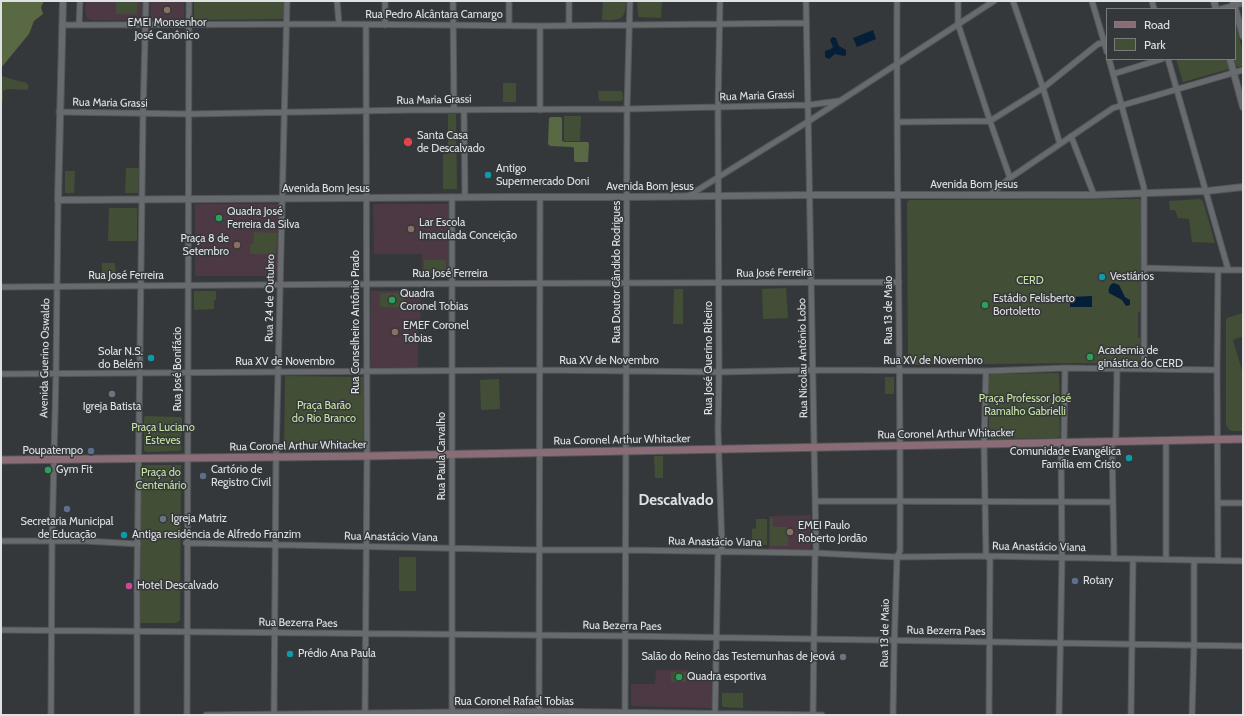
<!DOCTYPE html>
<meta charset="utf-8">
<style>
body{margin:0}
#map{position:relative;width:1244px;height:716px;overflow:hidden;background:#34383b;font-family:Cabin,sans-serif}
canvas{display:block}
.frame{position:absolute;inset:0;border:2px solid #dfe1e3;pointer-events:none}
.legend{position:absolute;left:1106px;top:8px;width:130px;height:52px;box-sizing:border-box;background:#34383b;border:1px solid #787c7e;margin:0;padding:5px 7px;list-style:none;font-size:12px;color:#dfe1e3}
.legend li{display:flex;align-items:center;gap:8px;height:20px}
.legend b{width:20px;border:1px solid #787c7e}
</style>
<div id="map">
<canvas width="1244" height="716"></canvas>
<div class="frame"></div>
<ul class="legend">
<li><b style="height:5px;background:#8a6c76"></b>Road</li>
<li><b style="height:11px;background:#434e36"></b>Park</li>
</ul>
</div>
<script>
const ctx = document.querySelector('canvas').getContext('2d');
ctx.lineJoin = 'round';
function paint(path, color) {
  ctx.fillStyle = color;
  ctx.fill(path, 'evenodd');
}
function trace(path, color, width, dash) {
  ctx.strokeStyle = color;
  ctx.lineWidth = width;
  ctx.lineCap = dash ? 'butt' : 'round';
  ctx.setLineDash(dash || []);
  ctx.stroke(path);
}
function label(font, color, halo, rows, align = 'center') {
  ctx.font = font + ' Cabin,sans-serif';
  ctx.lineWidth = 3;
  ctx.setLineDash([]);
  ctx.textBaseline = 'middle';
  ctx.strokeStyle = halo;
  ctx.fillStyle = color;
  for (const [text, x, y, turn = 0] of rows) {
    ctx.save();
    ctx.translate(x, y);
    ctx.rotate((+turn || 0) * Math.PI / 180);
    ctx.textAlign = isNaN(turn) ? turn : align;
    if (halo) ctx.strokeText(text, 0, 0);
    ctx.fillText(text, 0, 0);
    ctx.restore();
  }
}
paint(new Path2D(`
 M86,1H142V18L140,20H91L87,18L85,13Z
 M151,1H184V18L181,21H152L150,20Z
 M195,204H279L278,276H195Z
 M373,204H448V275H422V254H374Z
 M371,291H420L421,328L418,329V367H371Z
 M811,515V549H769V516Z
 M656,670H689L690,681H713V706L711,708L633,706L631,705V684H655Z`), '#4c3943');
paint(new Path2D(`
 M116,1H137V14H116Z
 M194,1H284V17L282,19L196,20L194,18Z
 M603,1H626C625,21 621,20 602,20Z
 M637,1H662L661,18L639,17L638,15Z
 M1235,23L1243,52V66L1238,67L1236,66L1234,59H1235Z
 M1176,59H1227L1229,69L1183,82Z
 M1,76C10,78 16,81 25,82L29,86L27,90L8,89L3,91V100L1,106Z
 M503,83H516V102H503Z
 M598,91H622L623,99L621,101H599Z
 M448,114H456L457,189H443V154H448Z
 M564,116H581L580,141H565L564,139Z
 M126,168H139L138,193H125Z
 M65,171H75L74,193H65Z
 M1139,199L1141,201L1140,312L1138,313V338H1140V360L1136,364L1075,363L910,365L908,362L907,203L909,200Z
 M1200,199L1203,201L1215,243L1192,242L1189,219L1178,218L1175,210H1170L1169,201Z
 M109,208H137V241H108Z
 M254,232L277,233L276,254H250V244H253Z
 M424,260H446V273H424Z
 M102,263H115L116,278L102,279Z
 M786,288L788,318L763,319L762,289Z
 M674,289H683V324H673Z
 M194,291H216V300H214V309L194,310Z
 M380,293H404V307H380Z
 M1243,313V336L1233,340L1243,374V431C1235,431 1228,433 1226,424V320L1227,318Z
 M1059,373L1060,435L1058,438L991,439L989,436V376L991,374Z
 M285,376L363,377V449H284Z
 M885,377H894V394H885Z
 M499,379L500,409L481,410L480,380Z
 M145,416L180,417L182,418L181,450L178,451L146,452L144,450V418Z
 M654,456H663V478H655Z
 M146,465H181L180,620L176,623H141L140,622L141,468L142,466Z
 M773,518V527H788V546H770V519Z
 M756,519H767V545H752V529L756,528Z
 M399,557H416V591H399Z
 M671,672H686V682H671Z
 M722,693H743V708L724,707L722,706Z`), '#434e36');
paint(new Path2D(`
 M1,1H44L41,7L43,14L34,21L29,34L1,68Z
 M551,117H561L562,119V141L565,142H588L589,144L588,162H575L574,160V148L572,147L550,146L548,144L549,118Z`), '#586944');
paint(new Path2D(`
 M873,30L876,39L857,47L853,38Z
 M832,37L836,38L839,46L846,50V55L844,56L835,54L829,59L825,57V51L831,49L833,47L830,40Z
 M1114,283L1119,285L1125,297L1130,300V305L1126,306L1122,300L1109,293C1108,288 1110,284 1114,283Z
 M1092,296V307H1070V297Z`), '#061f39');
const minor = new Path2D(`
 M337,1L339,24
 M453,1L454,110
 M806,1L816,549L815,553L813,715
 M958,1V24L990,121L1010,178
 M1013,1L1043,88L1060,144
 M1092,1L1107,52
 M1152,1L1154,9
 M1221,9L1243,3
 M62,25L339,24L540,26L806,23
 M79,25L80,1
 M385,25V1
 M509,25V1
 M569,25V1
 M540,26V110
 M1109,59L1144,188V369
 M1168,59L1228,269
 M1113,74L1162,59
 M464,110L465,197
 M59,112L189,114L412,110L627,109L808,105L839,101
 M898,122L990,121L1043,88L1098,44L1107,42
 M1071,136L1094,195
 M990,195L1010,178L1113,108L1243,70
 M688,196L809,121L994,1
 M1144,268L1218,270H1243
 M1218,270L1217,370L1218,560
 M1,287L367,284L899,282
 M986,371L984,444L986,556L990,559L989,715
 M1,374L539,370L719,372L813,370L986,371L1065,368L1217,370
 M816,501L1113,502
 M1218,503H1243
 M1,541H86L138,544
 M186,543L539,550H626L815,553L897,557L986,556L1243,561
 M1114,558L1112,445L1115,442L1116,435L1117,369
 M1166,559V441
 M1,630L626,636L1243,646
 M625,712L627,109L630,1
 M452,714V197
 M51,715L52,541L56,373L58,200
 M137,715V580L143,114L146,1
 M187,715L189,1
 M206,715L539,711L822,715
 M274,715L276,457L287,1
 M365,715L367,456L366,25
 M539,715L540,197
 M715,715L718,553L722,548L718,430L719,372L718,107L720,1
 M893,715L894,652L897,557L900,551C901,368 896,184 897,1
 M1059,715L1062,558L1061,446L1064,443L1065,368
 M1131,715L1133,559
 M1192,715L1194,645V561`);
const tertiary = new Path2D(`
 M63,1L58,200L507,197H627L810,195H1094L1207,191L1243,187
 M1214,1L1216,9
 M1233,1L1243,36
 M1230,59L1243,107`);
const secondary = new Path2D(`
 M1,460L367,456L1243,439`);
trace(minor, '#535558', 7);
trace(tertiary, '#535558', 8);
trace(secondary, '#535558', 9);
trace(minor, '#676b6e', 5);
trace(tertiary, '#676b6e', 6);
trace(secondary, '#8a6c76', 7);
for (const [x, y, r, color] of [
 [167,10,4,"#8d6e63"],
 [408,142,5,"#e0444e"],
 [488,175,4,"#0f9aa8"],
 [219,218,4,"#2e9e5b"],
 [411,229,4,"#8d6e63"],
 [237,245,4,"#8d6e63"],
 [1102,277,4,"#0f9aa8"],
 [392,300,4,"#2e9e5b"],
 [985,305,4,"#2e9e5b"],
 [395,332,4,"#8d6e63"],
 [1090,357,4,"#2e9e5b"],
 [151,358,4,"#0f9aa8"],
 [112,394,4,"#6b7280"],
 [91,451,4,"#5c6f8a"],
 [1129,458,4,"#0f9aa8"],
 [48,470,4,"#2e9e5b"],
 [203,476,4,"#5c6f8a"],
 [67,509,4,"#5c6f8a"],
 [163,519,4,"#6b7280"],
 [790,532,4,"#8d6e63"],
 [124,535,4,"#0f9aa8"],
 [1075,581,4,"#5c6f8a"],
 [129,586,4,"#d1479c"],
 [290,654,4,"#0f9aa8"],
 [843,657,4,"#6b7280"],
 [679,677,4,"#2e9e5b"]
]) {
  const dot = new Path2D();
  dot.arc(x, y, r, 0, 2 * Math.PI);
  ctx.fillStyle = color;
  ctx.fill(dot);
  trace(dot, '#34383b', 1.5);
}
label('11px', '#dfe1e3', '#34383b', [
 ["Rua Pedro Alcântara Camargo",434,15],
 ["Rua Maria Grassi",757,96,-2],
 ["Rua Maria Grassi",434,100,-1],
 ["Rua Maria Grassi",110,103,1],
 ["Avenida Bom Jesus",974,185],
 ["Avenida Bom Jesus",650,187],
 ["Avenida Bom Jesus",326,189],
 ["Rua Doutor Cândido Rodrigues",617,272,-90],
 ["Rua José Ferreira",774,273,-1],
 ["Rua José Ferreira",450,274],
 ["Rua José Ferreira",126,276],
 ["Rua 24 de Outubro",270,298,-89],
 ["Rua 13 de Maio",889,310,-90],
 ["Rua Conselheiro Antônio Prado",356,322,-90],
 ["Avenida Guerino Oswaldo",45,358,-89],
 ["Rua José Querino Ribeiro",709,358,-90],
 ["Rua Nicolau Antônio Lobo",803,358,-91],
 ["Rua XV de Novembro",609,361],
 ["Rua XV de Novembro",933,361],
 ["Rua XV de Novembro",285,362],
 ["Rua José Bonifácio",178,369,-90],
 ["Rua Coronel Arthur Whitacker",946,434,-1],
 ["Rua Coronel Arthur Whitacker",622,440,-1],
 ["Rua Coronel Arthur Whitacker",298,446,-1],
 ["Rua Paula Carvalho",442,456,-90],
 ["Rua Anastácio Viana",391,537,1],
 ["Rua Anastácio Viana",715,542,1],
 ["Rua Anastácio Viana",1039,547,1],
 ["Rua Bezerra Paes",298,623,1],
 ["Rua Bezerra Paes",622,626,1],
 ["Rua Bezerra Paes",946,631,1],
 ["Rua 13 de Maio",885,633,-89],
 ["Rua Coronel Rafael Tobias",514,702]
]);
label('11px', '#dfe1e3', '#34383b', [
 ["EMEI Monsenhor",167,23,"center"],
 ["José Canônico",167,36,"center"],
 ["Santa Casa",417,136],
 ["de Descalvado",417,149],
 ["Antigo",496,169],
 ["Supermercado Doni",496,182],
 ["Quadra José",227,212],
 ["Ferreira da Silva",227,225],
 ["Lar Escola",419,223],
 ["Imaculada Conceição",419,236],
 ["Praça 8 de",229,239,"right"],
 ["Setembro",229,252,"right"],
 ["Vestiários",1110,277],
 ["Quadra",400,294],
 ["Coronel Tobias",400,307],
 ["Estádio Felisberto",993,299],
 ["Bortoletto",993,312],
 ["EMEF Coronel",403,326],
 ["Tobias",403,339],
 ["Academia de",1098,351],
 ["ginástica do CERD",1098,364],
 ["Solar N.S.",143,352,"right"],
 ["do Belém",143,365,"right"],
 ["Igreja Batista",112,407,"center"],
 ["Poupatempo",83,451,"right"],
 ["Comunidade Evangélica",1121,452,"right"],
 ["Família em Cristo",1121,465,"right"],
 ["Gym Fit",56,470],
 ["Cartório de",211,470],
 ["Registro Civil",211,483],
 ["Igreja Matriz",171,519],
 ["Secretaria Municipal",67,522,"center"],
 ["de Educação",67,535,"center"],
 ["EMEI Paulo",798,526],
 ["Roberto Jordão",798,539],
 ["Antiga residência de Alfredo Franzim",132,535],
 ["Rotary",1083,581],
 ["Hotel Descalvado",137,586],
 ["Prédio Ana Paula",298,654],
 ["Salão do Reino das Testemunhas de Jeová",835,657,"right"],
 ["Quadra esportiva",687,677]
], 'left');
label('11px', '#c7e4a5', '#34383b', [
 ["CERD",1030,281],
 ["Praça Professor José",1025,399],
 ["Ramalho Gabrielli",1025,412],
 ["Praça Barão",324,406],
 ["do Rio Branco",324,419],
 ["Praça Luciano",163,428],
 ["Esteves",163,441],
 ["Praça do",161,473],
 ["Centenário",161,486]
]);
label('bold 15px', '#dfe1e3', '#34383b', [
 ["Descalvado",676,501]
]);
</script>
